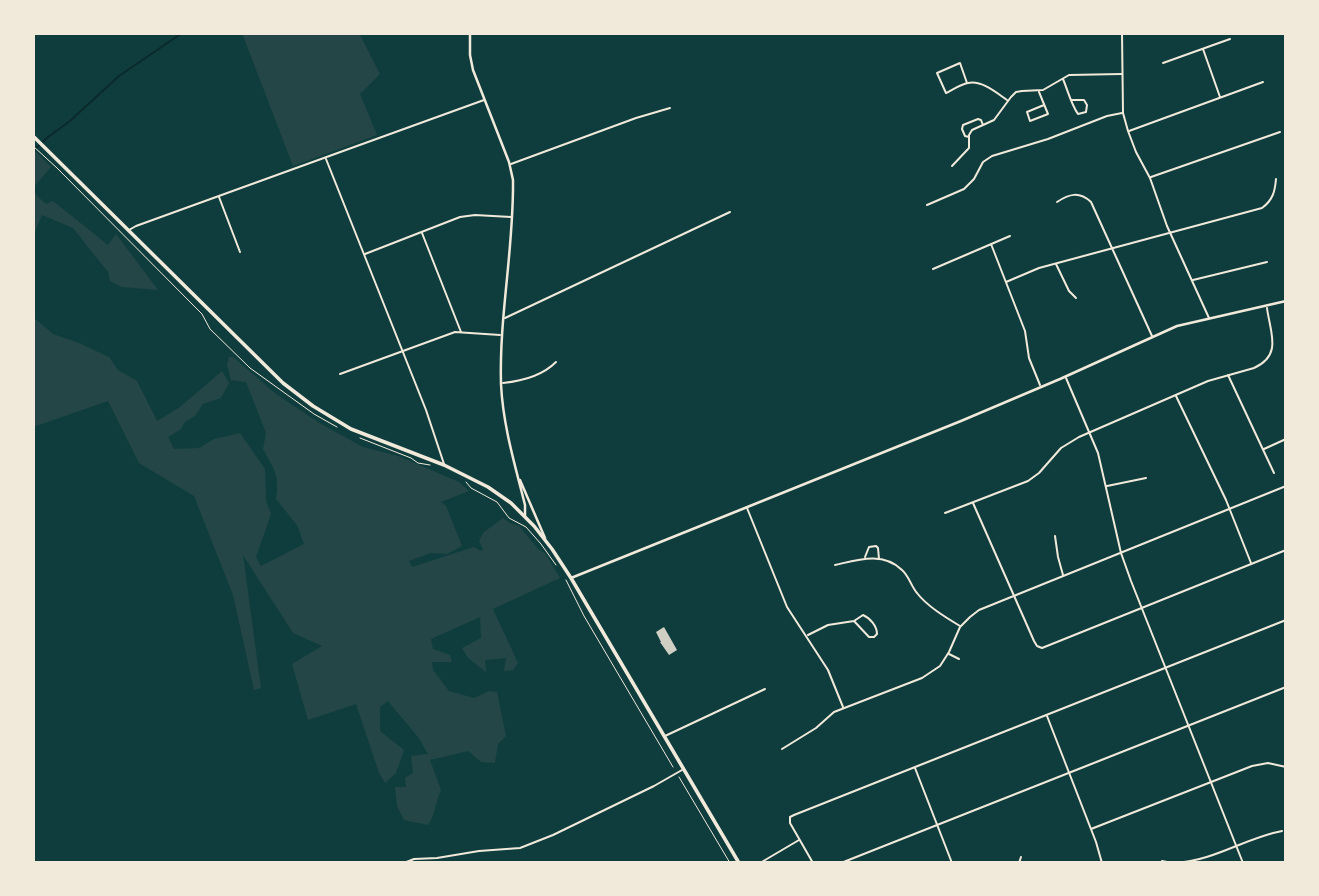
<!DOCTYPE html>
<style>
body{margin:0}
#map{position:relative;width:1319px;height:896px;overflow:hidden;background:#0f3d3e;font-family:"Noto Sans",sans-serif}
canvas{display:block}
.frame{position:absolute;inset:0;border:35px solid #f1e9da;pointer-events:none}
</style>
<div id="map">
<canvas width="1319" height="896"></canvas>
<div class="frame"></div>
</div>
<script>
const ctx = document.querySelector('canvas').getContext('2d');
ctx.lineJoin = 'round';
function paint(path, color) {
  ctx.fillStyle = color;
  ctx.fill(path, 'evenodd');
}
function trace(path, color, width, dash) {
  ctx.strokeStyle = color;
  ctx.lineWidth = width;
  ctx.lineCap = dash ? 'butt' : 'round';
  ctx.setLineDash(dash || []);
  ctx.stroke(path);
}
paint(new Path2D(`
 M242,33H359L380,74L360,94L377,135L293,166Z
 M33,149L51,167L33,188Z
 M33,192L46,204L53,201L108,245L116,234L158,290L122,287L110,281L108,272L73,228L42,215L33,236Z
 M33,317L53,334L79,343L109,357L118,370L137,381L157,421L180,407L222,371L229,383L221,398L203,404L195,416L185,422L181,429L168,437L174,449L199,448L214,439L240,433L265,469L266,501L271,514L256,557L261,566L304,544L297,525L276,499C280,476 274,469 263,449L266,433L246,382L231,380L227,365L229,357H233L276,394L321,424L363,447L398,456L459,482L469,491L441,502L446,506L462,546L447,554L431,553L409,561L412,567L474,547L481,551L483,549L479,541L484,532L503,518L510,523L519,526L538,549L545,553L560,578L493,609L518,663L513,670L504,671L506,658L485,660L486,672L468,658L462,648L481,638L480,617L431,639L433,649L450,655L452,662H432L433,670L449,691L474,698L489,691L497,692L506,736L498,744L495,763L481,762L468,751L430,760L441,790C435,803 436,813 428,825L404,820L397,806L395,787H406L405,778L413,773L411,756L428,754L418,737L388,701L380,707V731L404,750L396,773L385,783L379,773L356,704L308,720L292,664L322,646L293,633L243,555L261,688L254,690L233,595L194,496L139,463L108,401L33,427Z`), '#244646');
trace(new Path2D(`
 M33,151L48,137L70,121L119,76L182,33`), '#0a2a2b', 2);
paint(new Path2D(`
 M664,627L677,650L669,655L660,642H661L656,632Z`), '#cfcfc3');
trace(new Path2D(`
 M33,146L57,168L202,314L210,329L250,368L314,414L337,427
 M360,438L411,458L418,463L430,465
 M466,482L471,488L497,502L509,518L526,527L541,544L556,565
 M566,580L584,616L673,767
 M679,777L730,863`), '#f1e9da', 1);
trace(new Path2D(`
 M1122,33L1123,113L1128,131L1136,152L1150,178L1167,226L1209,318
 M1203,49L1220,97
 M1163,63L1230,39
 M1063,79C1068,91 1071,104 1078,114L1086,112L1087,105L1084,100H1071
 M967,83L960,63L937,73L946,93C952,90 961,84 968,83C982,80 997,93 1007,100
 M1039,92L1048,114L1030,121L1027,112L1044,105
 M1129,131L1263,82
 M969,137L965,136L962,129L963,125L978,119L981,120L983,125
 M326,159L426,410L444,464
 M511,164L636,118L670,108
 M952,166L969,148V135L972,130L994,120L1011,97L1016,92L1022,91L1043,90L1069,75L1121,74
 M1151,177L1280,132
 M219,197L240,252
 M1057,202C1069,194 1079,191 1091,202L1152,336
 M927,205L964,189L974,179L983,162L992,156L1048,139L1107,116L1122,113
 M129,230L136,226L484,100
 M422,233L461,332
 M991,244L1025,331L1029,358L1040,385
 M365,254L460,217L475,215L511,217
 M1056,264L1069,291L1076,298
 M933,269L1010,236
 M1193,280L1267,262
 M1006,282L1039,268L1262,208C1273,200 1275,191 1276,179
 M505,318L730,212
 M340,374L455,332L500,335
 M1228,375L1274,473
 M1066,378L1098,453L1121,553L1131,581L1243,863
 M503,383C523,381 542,376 556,362
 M1176,396L1226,500L1251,563
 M1264,449L1286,439
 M1107,486L1146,478
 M973,503L1034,641L1037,646L1042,648L1286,550
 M747,508L787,607L828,670L843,707
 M945,513L1028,481L1039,473L1061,448L1079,437L1208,381L1254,368C1283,355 1270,332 1267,308
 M1055,536L1058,557L1063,575
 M865,557L869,547L876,546L878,548L879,559
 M835,565C857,560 883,551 902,570C909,576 911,586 917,593C927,606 945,617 960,626
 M808,635L828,625L854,621L863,615C870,618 877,626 877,634L874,637H869L854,621
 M949,654L959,659
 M1047,716L1096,842L1102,863
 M665,736L765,689
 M782,749L816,728L834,712L922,678L940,666L949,652L960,627L970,617L979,610L1286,486
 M915,768L952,863
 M1091,829L1252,766L1268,763L1286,767
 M1162,861L1172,863
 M404,863L414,859L437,858L479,851L520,848L553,835L654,786L682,770
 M760,863L799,840
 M813,863L790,823V817L794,815L1286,620
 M841,863L1286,687
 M1019,863L1021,857
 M1175,863C1214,861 1245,838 1282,831`), '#f1e9da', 2);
trace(new Path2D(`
 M470,33V55L473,70L509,162L513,180C514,248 499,316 501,384C503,426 515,465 525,505V516
 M520,480L545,538
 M571,578L961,421L1060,379L1177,326L1286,301`), '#f1e9da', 2.5);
trace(new Path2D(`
 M33,136L283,383L313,406L351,429L444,465L488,487L511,503L534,526L552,549L571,578L739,863`), '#f1e9da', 3.5);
</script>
